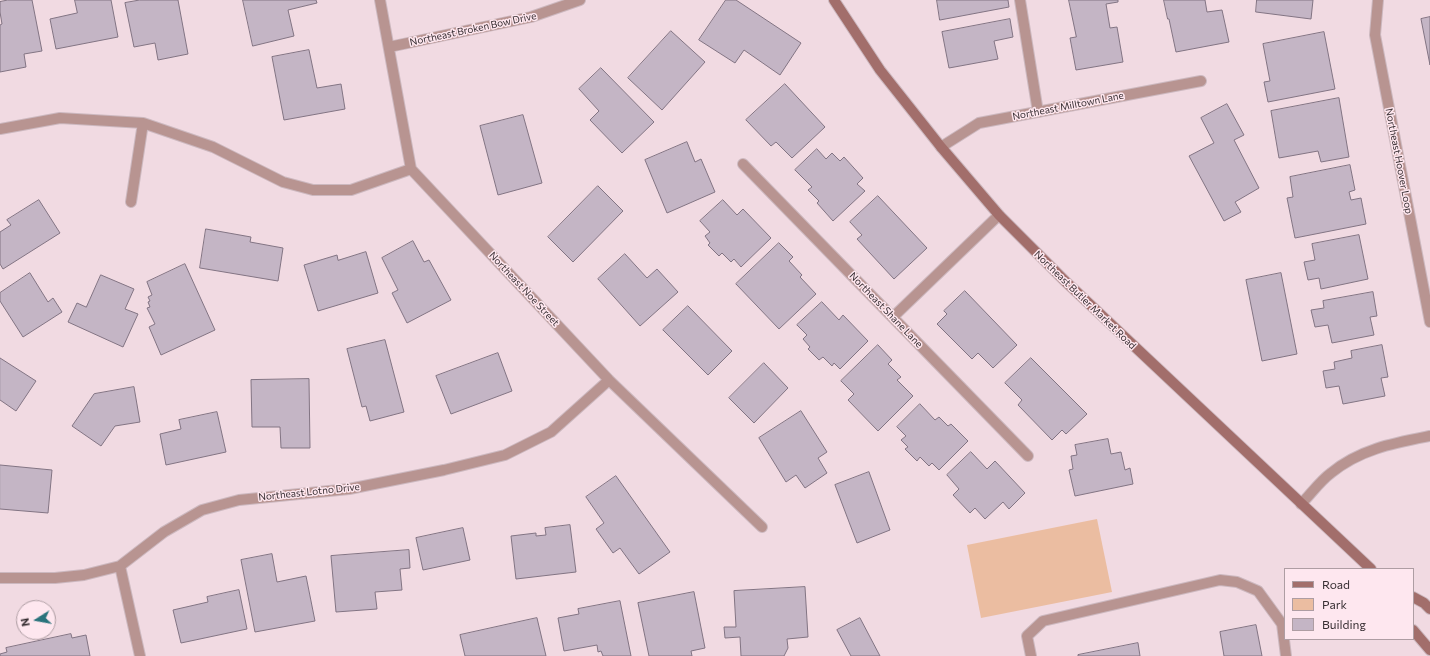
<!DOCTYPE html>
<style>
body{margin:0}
#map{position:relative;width:1430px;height:656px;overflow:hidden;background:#f1dae2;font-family:Commissioner,sans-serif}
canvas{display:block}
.legend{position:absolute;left:1284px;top:568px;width:130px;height:72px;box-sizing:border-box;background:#fee7ef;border:1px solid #ae9da3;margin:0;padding:5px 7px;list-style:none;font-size:12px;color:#372e32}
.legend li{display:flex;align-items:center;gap:8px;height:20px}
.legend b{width:20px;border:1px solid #ae9da3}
.north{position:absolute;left:16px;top:600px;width:40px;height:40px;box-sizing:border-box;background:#fee7ef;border:1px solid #ae9da3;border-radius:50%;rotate:259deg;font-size:11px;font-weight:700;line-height:16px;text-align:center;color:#372e32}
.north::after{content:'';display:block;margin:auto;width:14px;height:18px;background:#2a737c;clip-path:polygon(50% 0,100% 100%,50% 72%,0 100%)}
</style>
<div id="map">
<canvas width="1430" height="656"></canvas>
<ul class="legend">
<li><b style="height:5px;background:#a26e6b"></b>Road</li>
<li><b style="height:11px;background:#ebbda1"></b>Park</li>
<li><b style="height:11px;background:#c4b5c5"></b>Building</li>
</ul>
<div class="north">N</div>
</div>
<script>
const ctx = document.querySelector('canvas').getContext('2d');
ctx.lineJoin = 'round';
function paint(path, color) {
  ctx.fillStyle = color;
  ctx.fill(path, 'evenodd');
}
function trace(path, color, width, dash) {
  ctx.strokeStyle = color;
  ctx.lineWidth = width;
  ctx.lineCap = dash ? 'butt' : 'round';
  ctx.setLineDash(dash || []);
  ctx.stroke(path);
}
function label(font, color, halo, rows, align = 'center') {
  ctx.font = font + ' Commissioner,sans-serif';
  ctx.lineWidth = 3;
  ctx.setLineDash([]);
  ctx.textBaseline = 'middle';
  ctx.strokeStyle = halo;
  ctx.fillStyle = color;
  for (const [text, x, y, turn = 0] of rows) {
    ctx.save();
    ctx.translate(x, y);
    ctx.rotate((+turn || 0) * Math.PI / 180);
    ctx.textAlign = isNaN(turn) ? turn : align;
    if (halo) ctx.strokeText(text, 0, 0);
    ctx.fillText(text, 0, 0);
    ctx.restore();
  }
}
paint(new Path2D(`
 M1097,519L1112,592L981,618L967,545Z`), '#ebbda1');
const building = new Path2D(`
 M8,0H32L42,51L24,54L26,67L0,72V25L2,24L0,12V2Z
 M75,0H111L118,37L56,49L50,19L77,13Z
 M140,0H178L188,54L158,60L155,43L134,47L125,3Z
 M243,0H316L317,3L288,10L294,36L253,46Z
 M726,0H736L801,43L780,75L744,50L735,63L699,40Z
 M937,0H1008L1009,7L940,20Z
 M1069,0H1118V2L1106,4L1110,28L1117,27L1123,62L1076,70L1070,38L1076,37Z
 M1164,0H1205L1207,12L1222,10L1229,42L1176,52L1169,19H1168Z
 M1257,0H1313L1311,19L1256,12Z
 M1430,17V65L1421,19Z
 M1010,19L1013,37L994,41L998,59L949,68L942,32Z
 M671,31L705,62L662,110L628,78Z
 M1324,32L1335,89L1268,102L1264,82L1270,81L1263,44Z
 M309,50L317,88L341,84L345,109L284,120L272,57Z
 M601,68L654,122L622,153L590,120L599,111L579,89Z
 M785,84L825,127L792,158L776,142L771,146L746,120Z
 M1339,98L1349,157L1321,162L1318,151L1279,158L1271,111Z
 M1227,104L1244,135L1234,140L1259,188L1235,202L1241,212L1224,221L1189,156L1214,143L1201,118Z
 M523,115L542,183L498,195L480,126Z
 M687,142L695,162L701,159L715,192L667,213L645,160Z
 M817,149L826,159L832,153L840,161L844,157L863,178L857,184L865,191L833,221L817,203L819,201L808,190L812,187L795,170Z
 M1350,165L1355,190L1349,192L1351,200L1361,198L1366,224L1295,238L1287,198L1293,197L1290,177Z
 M598,186L623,211L573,262L548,237Z
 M878,196L927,248L894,279L857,239L862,235L850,222Z
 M39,200L60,233L3,269L0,264V232L11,225L7,220Z
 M723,200L737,215L743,209L771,238L741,267L734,259L731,262L722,253L719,256L708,245L710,243L705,236L710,232L700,221Z
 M206,229L251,237L250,242L283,248L278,281L200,268Z
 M1359,235L1368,279L1321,289L1319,278L1308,280L1304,262L1315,260L1312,244Z
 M413,241L424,262L429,260L451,300L407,323L392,293L398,290L382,258Z
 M779,243L793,257L789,261L802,275L800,277L816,294L779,329L736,284Z
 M366,252L378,293L318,311L304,265L337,255L338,260Z
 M625,254L647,278L657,269L678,292L640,326L598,279Z
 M185,264L215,330L161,355L149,327L155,324L147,308L150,307L148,302L150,301L148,297L152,295L147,282Z
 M30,273L48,302L53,298L62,312L23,337L0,301V293Z
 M1281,273L1297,354L1262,361L1246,280Z
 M101,275L134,289L125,309L138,314L123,347L68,322L77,303L86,307Z
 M965,291L1017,345L993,368L978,353L972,359L937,324L947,314L944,311Z
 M1373,292L1377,316L1370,317L1374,335L1332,343L1328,325L1315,327L1311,310L1324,308L1323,301Z
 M822,302L839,320L843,315L868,341L840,369L834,363L832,366L823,357L819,360L808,349L810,347L803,339L807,335L797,325Z
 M688,306L732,351L708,375L663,330Z
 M385,340L404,412L370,421L366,406L362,407L347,349Z
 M878,345L892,360L888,364L901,377L897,380L913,396L878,431L848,400L854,394L841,381Z
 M1382,345L1388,377L1381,378L1385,396L1343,404L1339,386L1326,388L1323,371L1335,369L1334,362L1352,358L1351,351Z
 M498,353L512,391L451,414L436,376Z
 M0,358L36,381L16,411L0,400Z
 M1031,358L1087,414L1066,434L1062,430L1052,440L1018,405L1022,400L1005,383Z
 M764,363L788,388L754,423L729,398Z
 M309,379L310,448H281L280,427H252L251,380Z
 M134,387L140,422L115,426L101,446L72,426L94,394Z
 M920,404L935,420L939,417L948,426L951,424L968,441L939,470L932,463L929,466L920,457L917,461L905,449L908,447L901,440L906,436L897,427Z
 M801,411L827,452L818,458L827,473L805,488L796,475L786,482L759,438Z
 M217,412L226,452L166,465L160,434L181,429L179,420Z
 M1108,439L1111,454L1121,452L1125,470L1130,468L1133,484L1075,496L1069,470L1073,469L1071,456L1077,455L1075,445Z
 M971,452L987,469L995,461L1025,493L1009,509L1003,502L985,519L975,508L970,513L953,495L959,489L947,475Z
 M0,465L52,470L48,513L0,509Z
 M869,472L890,530L857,543L835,485Z
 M616,476L670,552L639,574L620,548L613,553L596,529L604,523L586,497Z
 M570,525L576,572L516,579L511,536L536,533V536L546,535L545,528Z
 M463,528L470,560L423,570L416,538Z
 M409,550L410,568L400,569L402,590L375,592L377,609L336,612L331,556Z
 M272,554L277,582L306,576L315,621L255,632L241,560Z
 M805,587L808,637L787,639L788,648L784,656H741L740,637L725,638L724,627H736L734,591Z
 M239,590L247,629L181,643L173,610L208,602L207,597Z
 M694,592L705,648L691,651L692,656H649L638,603Z
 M620,601L631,656H603L601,651L598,652L597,645L564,651L558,618L579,614L578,609Z
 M537,618L546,656H465L460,635Z
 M860,618L880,656H851L837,630Z
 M1256,625L1262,656H1224L1220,632Z
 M71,634L72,638L86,635L90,656H0V654L7,652L6,648Z
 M1138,643L1140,656H1078V655Z`);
paint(building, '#c4b5c5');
trace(building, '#827483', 1);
const service = new Path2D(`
 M1020,0L1038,112
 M1031,656L1027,636L1043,621L1220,580L1237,582L1258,591L1282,624L1286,656`);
const minor = new Path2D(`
 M380,0L411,169L609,380L762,527
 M1378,0L1375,35L1430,322
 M389,47L531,17L580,0
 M0,129L60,118L143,123L213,147L283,182L313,190H351L411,169
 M941,147L979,123L1201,81
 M743,164L1028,456
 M131,202L143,123
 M893,317L999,215
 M1301,504C1311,494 1320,481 1331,473C1360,449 1394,443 1430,436
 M120,566L140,656
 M0,578H55L84,575L120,566L164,532L202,510L239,500L349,489L444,470L505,455L551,432L609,380`);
const secondary = new Path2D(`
 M834,0L880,70L941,147L999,215L1065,281L1371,569
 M1413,597L1424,603L1430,609
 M1413,630L1430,650`);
trace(service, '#ccb8bf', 12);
trace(minor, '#ccb8bf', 12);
trace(secondary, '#ccb8bf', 12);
trace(service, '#b89491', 10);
trace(minor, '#b89491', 10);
trace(secondary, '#a26e6b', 10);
label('10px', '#372e32', '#fee7ef', [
 ["Northeast Broken Bow Drive",473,29,-12],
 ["Northeast Milltown Lane",1068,106,-11],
 ["Northeast Hoover Loop",1399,161,79],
 ["Northeast Noe Street",524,289,47],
 ["Northeast Butler Market Road",1085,300,44],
 ["Northeast Shane Lane",886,310,46],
 ["Northeast Lotno Drive",309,492,-6]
]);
</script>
